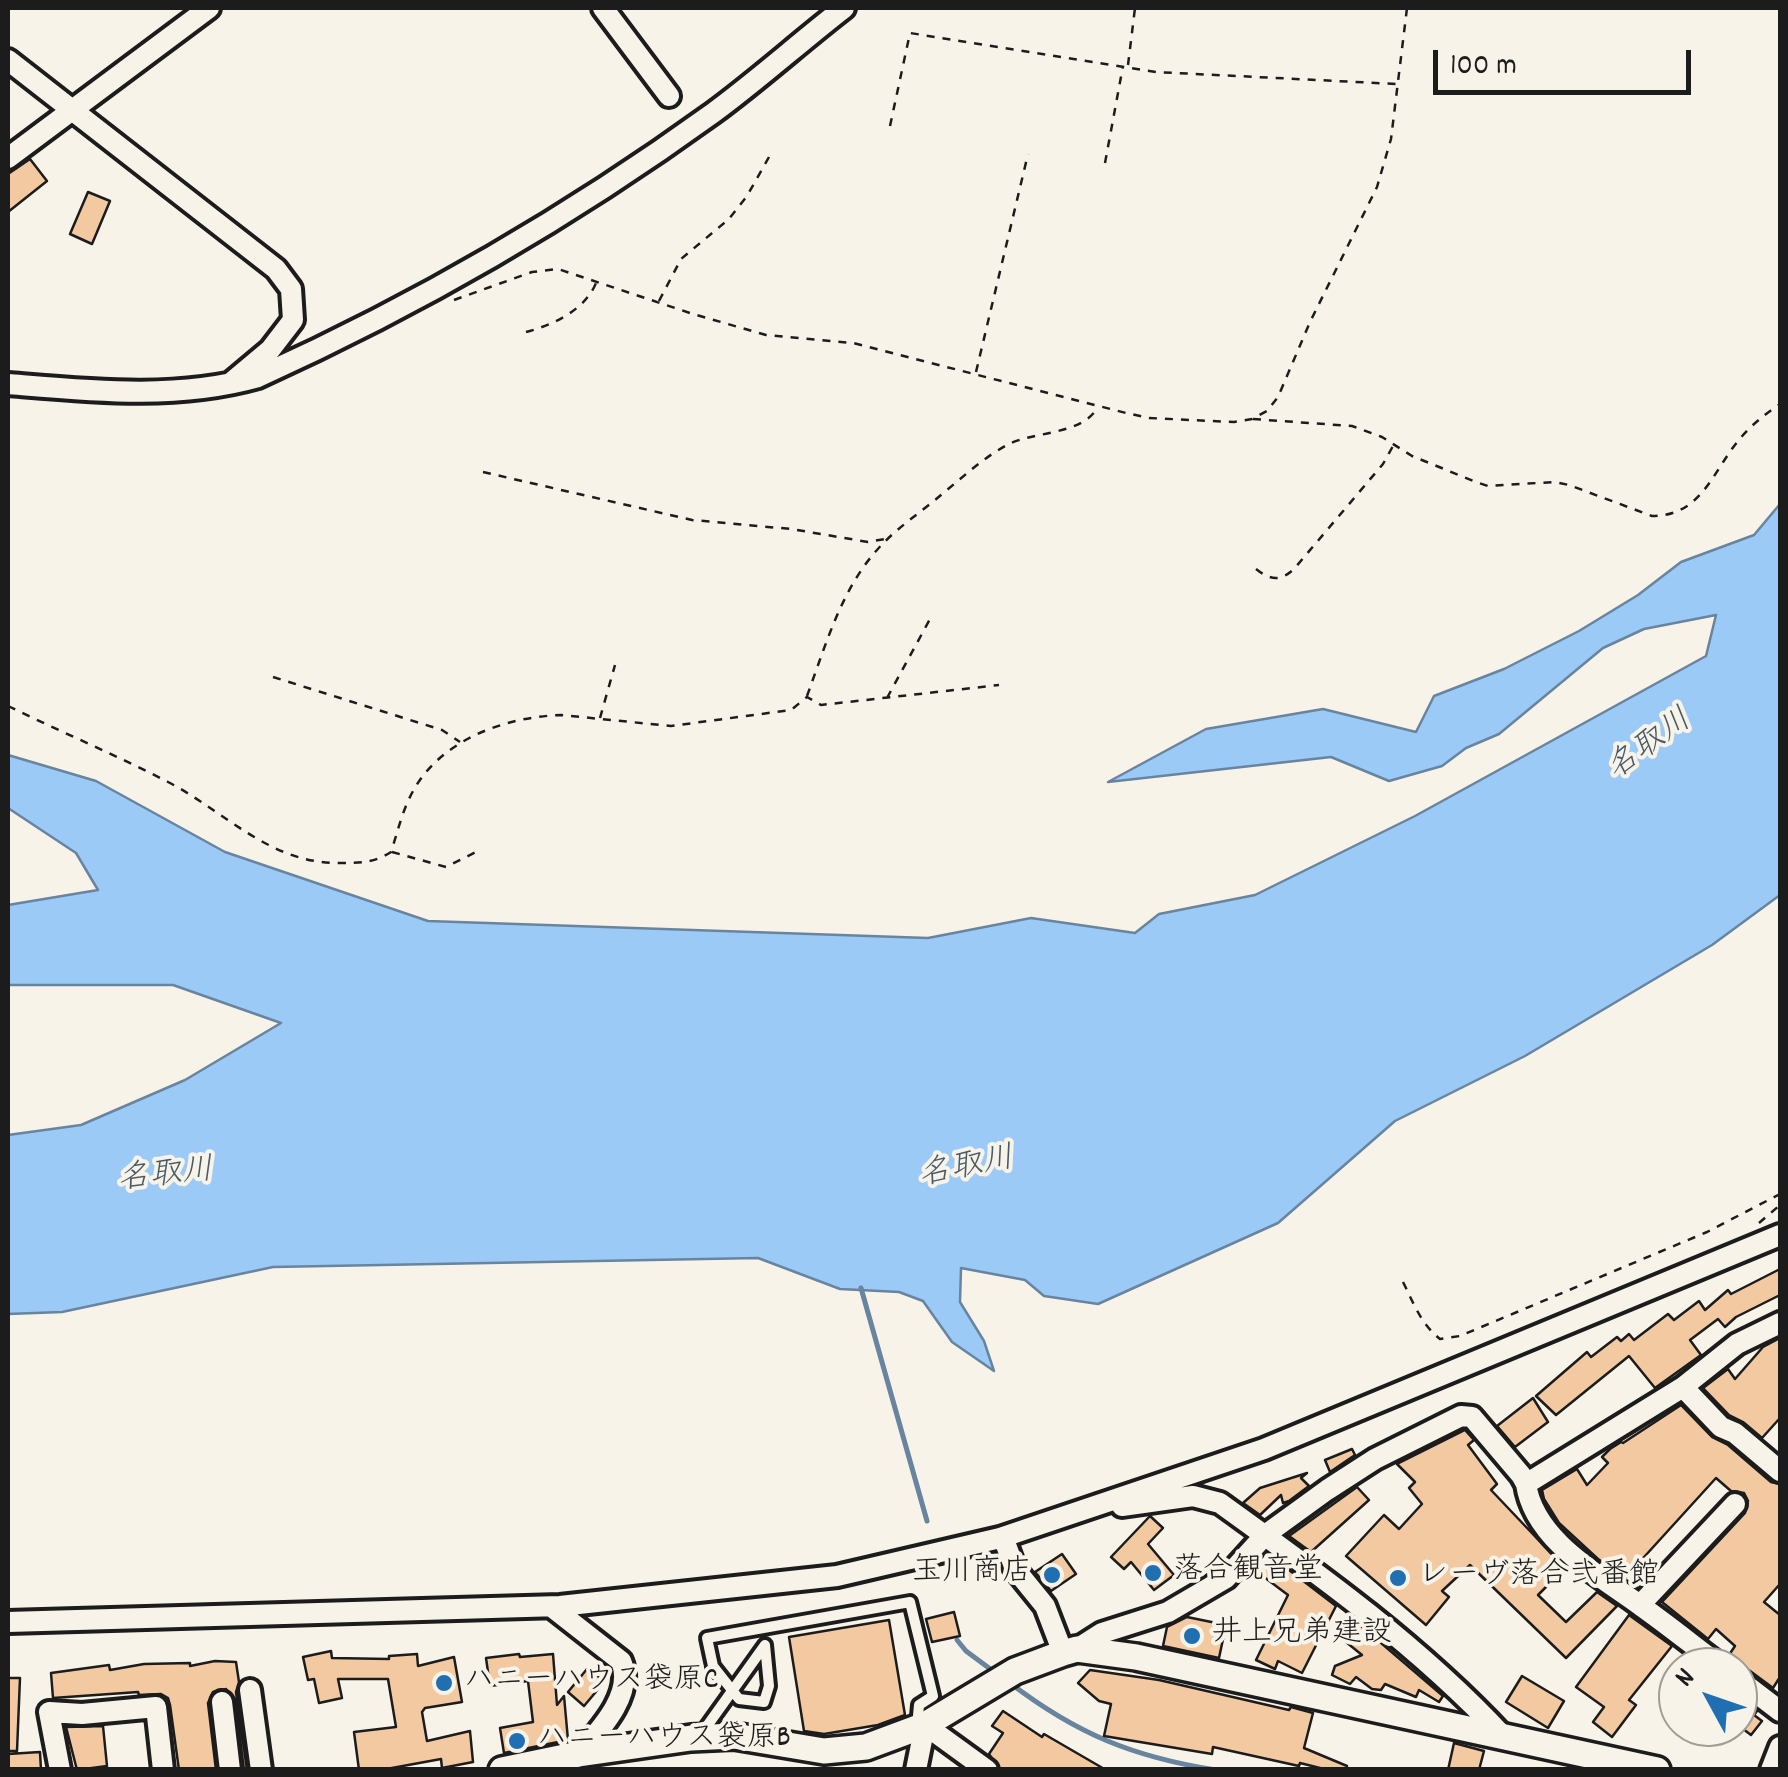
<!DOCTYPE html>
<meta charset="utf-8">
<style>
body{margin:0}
#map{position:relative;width:1788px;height:1777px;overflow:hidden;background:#f7f3e8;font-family:Dekko,sans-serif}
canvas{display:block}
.frame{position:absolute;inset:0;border:10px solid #1c1c1c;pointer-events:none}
.north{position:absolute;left:1658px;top:1647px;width:100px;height:100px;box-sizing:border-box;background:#f7f3e8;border:2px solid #9f9d96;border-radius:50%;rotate:310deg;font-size:28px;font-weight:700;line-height:40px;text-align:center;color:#1c1c1c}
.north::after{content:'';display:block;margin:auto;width:35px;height:45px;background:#1f6fb2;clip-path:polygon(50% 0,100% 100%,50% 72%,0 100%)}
.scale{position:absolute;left:1433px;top:50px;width:258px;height:45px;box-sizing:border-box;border:5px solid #1c1c1c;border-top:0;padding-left:12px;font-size:30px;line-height:35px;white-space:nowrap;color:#1c1c1c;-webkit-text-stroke:8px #f7f3e8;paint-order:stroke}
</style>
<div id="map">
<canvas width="1788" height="1777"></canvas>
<div class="frame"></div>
<div class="north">N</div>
<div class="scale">100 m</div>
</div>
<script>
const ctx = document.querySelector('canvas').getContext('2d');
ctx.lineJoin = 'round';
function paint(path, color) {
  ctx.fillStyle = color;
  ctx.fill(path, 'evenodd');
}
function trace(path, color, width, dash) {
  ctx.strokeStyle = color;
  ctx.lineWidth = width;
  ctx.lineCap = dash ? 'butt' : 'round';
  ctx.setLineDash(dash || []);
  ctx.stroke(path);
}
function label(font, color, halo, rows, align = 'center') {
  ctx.font = font + ' Dekko,"Klee One",sans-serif';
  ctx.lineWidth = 8;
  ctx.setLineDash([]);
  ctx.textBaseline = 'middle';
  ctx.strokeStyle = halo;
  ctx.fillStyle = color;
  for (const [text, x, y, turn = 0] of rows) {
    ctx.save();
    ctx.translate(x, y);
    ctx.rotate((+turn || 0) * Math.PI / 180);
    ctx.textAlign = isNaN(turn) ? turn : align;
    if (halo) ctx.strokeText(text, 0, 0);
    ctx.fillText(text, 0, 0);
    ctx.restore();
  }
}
const water = new Path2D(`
 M1780,504V895L1712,945L1525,1056L1395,1121L1278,1223L1098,1304L1044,1296L1025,1280L961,1268L960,1302L984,1341L994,1371L952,1342L923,1301L899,1292L840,1289L758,1258L273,1267L62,1312L8,1314V1135L81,1125L185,1080L281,1023L173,985H8V905L98,890L76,853L8,808V755L96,781L225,852L428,921L928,938L1031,918L1135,933L1159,914L1255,895L1415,816L1706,656L1716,615L1644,629L1603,648L1499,734L1466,748L1442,766L1389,781L1331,757L1108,782L1206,729L1323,709L1416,732L1434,696L1504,669L1579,631L1638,595L1681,562L1754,535Z`);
paint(water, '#9bcaf6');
trace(water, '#68849f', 2.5);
trace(new Path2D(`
 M861,1288L927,1521
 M957,1640L966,1651L997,1674
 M1010,1683C1077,1734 1133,1757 1216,1770`), '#68849f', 5);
const building = new Path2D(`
 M30,159L47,181L8,212V174Z
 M88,192L110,201L92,244L70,234Z
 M1780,1269V1295L1736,1317L1725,1327L1718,1319L1690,1340L1701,1355L1655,1388L1629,1356L1556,1415L1536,1396L1587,1352L1591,1357L1617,1337L1621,1341L1629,1334L1634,1340L1668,1314L1674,1320L1699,1301L1705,1310L1728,1290L1731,1294Z
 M1780,1338V1418L1762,1438L1743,1422L1729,1415L1703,1388L1728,1369L1735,1379L1763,1347Z
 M1533,1398L1548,1422L1515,1447L1497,1426Z
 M1681,1405L1712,1437L1728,1445L1771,1482L1780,1484V1584L1764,1602L1780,1615V1677L1773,1688L1746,1668L1735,1666L1729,1655L1735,1646L1716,1629L1708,1639L1662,1602L1745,1513L1748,1501L1744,1493L1731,1491L1716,1478L1625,1578L1598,1559L1559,1523L1544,1499L1542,1490L1577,1469L1587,1485L1608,1463L1602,1457L1610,1449L1621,1442L1623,1443Z
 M1465,1430L1474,1440L1468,1445L1497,1484L1491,1490L1565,1568L1538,1595L1566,1622L1597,1592L1617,1606L1566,1658L1470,1565L1442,1591L1449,1597L1426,1625L1346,1556L1384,1515L1399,1529L1422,1504L1409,1488L1415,1482L1397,1464Z
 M1352,1449L1355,1455L1330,1472L1325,1460Z
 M1307,1473L1301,1478L1309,1486L1289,1501L1283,1503L1281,1495L1260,1515L1243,1503L1260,1488Z
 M1357,1487L1369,1500L1311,1552L1289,1536Z
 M1150,1516L1163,1528L1148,1544L1174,1575L1154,1590L1131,1562L1124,1569L1111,1557Z
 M1062,1554L1076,1574L1051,1591L1035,1572Z
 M1272,1557L1336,1606L1302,1673L1278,1661L1275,1669L1256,1660L1288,1595L1260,1574Z
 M954,1612L960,1636L932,1642L926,1619Z
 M1629,1615L1672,1646L1629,1700L1636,1705L1612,1737L1593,1722L1604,1707L1576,1687Z
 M1187,1617L1226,1625L1219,1658L1163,1646L1167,1627Z
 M889,1620L905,1715L878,1725L824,1734L804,1731L789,1637Z
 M1360,1625L1443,1696L1439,1702L1419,1690L1416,1697L1385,1684L1381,1690L1372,1689L1356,1677L1350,1684L1332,1675L1335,1666L1362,1655L1346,1642Z
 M331,1651L332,1658L389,1659V1656L417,1654L418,1666L454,1657L462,1702L425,1708L422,1712L427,1741L470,1731L473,1762L442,1768L441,1759L381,1770H359L354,1732L396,1727L388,1679H338L342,1698L319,1703L314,1679L308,1680L303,1657Z
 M519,1654L520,1657L553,1654L557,1705L564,1696L568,1740L504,1753L500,1728L533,1722L528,1681L490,1686L486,1658Z
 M215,1661L236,1662L239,1682L236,1692L247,1770H244L235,1699L226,1689L213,1692L208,1703L216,1770H179L170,1705L168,1698L161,1694L139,1695L138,1692L53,1698L51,1673L109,1665L110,1670L144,1664L190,1663V1666Z
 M587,1669L605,1681L584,1706L568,1692Z
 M1090,1670L1159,1680L1289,1710L1291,1707L1313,1713L1304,1748L1347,1766L1346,1770H1328L1300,1763L1299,1766L1213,1747L1212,1754L1104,1736L1111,1704L1099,1701L1078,1683Z
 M1522,1676L1564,1701L1548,1728L1506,1702Z
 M8,1678H20L17,1751H8Z
 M1738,1696L1757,1711L1754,1715L1762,1721L1751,1735L1738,1725Z
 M1003,1711L1042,1737L1044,1734L1106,1770H1000L989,1754L1003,1733L992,1726Z
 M103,1726L107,1766L77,1770L66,1727Z
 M1454,1743L1484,1751L1479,1770H1448Z
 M40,1752L41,1770H8V1754Z`);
paint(building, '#f3c9a2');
trace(building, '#1c1c1c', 2.5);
const service = new Path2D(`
 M765,1645L769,1686L764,1702L739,1699L713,1666L707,1638L910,1602L933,1696L919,1705L917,1727
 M702,1733L765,1645`);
const minor = new Path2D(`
 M603,8L669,96
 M8,60L276,269L291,289L293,320L270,350L233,381
 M8,158L209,8
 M8,384C92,391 176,400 258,377C417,305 572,215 713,113C758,80 800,42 844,8
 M1683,1387L1721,1427L1735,1433L1780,1471
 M1122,1506L1193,1496L1220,1503C1320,1575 1419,1646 1503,1736
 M1003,1537L1015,1569L1045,1606L1063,1653
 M1640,1605L1735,1504
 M552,1607L621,1661C635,1694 599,1731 579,1754
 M8,1622L560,1606L837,1576L1000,1538L1264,1449L1780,1235
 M1077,1649L1102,1633L1168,1612L1226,1578L1265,1535L1327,1490L1375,1459L1461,1416L1472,1417L1521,1475L1526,1484
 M1722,1667C1695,1647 1668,1625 1641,1606C1599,1575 1534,1540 1526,1484L1683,1387L1737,1344L1780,1323
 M1738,1679L1780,1711
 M250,1690L261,1770
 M222,1702L230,1770
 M60,1770L49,1712L82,1714L156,1707L163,1770
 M916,1770L925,1725L987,1770
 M1771,1770L1780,1747`);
const tertiary = new Path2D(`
 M502,1770L579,1754L691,1738L734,1736L824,1751L866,1747L925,1725L1015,1671L1063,1653L1077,1649L1136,1657L1657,1770`);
trace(service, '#1c1c1c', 18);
trace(minor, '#1c1c1c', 28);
trace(tertiary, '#1c1c1c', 32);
trace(new Path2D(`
 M1128,65L1135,8
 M890,126L910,33L1156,72L1397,84
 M1105,163L1123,66
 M454,300L532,272L558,269L693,314L766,335L853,343L1126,413L1149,418L1234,422L1252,419L1267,411L1278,397L1310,322L1377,187L1391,139L1407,8
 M659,301L681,259L729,219L747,196L769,157
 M526,332C553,325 585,310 596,283
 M976,372L1028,154
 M1253,419L1352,426L1382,437L1412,456L1476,482L1488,486L1554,482L1569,485L1652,516C1701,516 1712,473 1738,441C1750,426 1764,415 1780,404
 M483,472L692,520L791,529L868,542L885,539
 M1256,569C1270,580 1280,582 1294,569L1383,464L1393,446
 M273,677L442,730L460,742
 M807,696C825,647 841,590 877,550C895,529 920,513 941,495C963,477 984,457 1009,444C1036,431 1082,435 1098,407
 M887,698L930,619
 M8,706C61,732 116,755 168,782C226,812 270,864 340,863C360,863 374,863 391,852C397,834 401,816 409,799C435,742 502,717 561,715L671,726L791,710L807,697L821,705L999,685
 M600,718L615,665
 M392,852L446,867L478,851
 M1759,1223L1780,1205
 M1403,1282C1414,1304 1421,1324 1440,1339L1460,1336L1707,1232L1780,1194`), '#1c1c1c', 2.5, [8, 8]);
trace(service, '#f7f3e8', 10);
trace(minor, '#f7f3e8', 20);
trace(tertiary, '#f7f3e8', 25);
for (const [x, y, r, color] of [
 [1153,1573,10,"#1f6fb2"],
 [1052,1575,10,"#1f6fb2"],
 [1398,1578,10,"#1f6fb2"],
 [1192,1636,10,"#1f6fb2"],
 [444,1683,10,"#1f6fb2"],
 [517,1741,10,"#1f6fb2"]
]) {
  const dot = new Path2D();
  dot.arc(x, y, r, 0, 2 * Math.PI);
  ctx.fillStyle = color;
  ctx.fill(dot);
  trace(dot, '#f7f3e8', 4);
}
label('30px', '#1c1c1c', '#f7f3e8', [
 ["落合観音堂",1173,1573],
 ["玉川商店",1032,1575,"right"],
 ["レーヴ落合弐番館",1418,1578],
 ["井上兄弟建設",1212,1636],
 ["ハニーハウス袋原C",464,1683],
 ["ハニーハウス袋原B",537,1741]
], 'left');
label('italic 32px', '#485968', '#f7f3e8', [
 ["名取川",1651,747,-36],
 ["名取川",967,1170,-11],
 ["名取川",166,1178,-6]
]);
</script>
